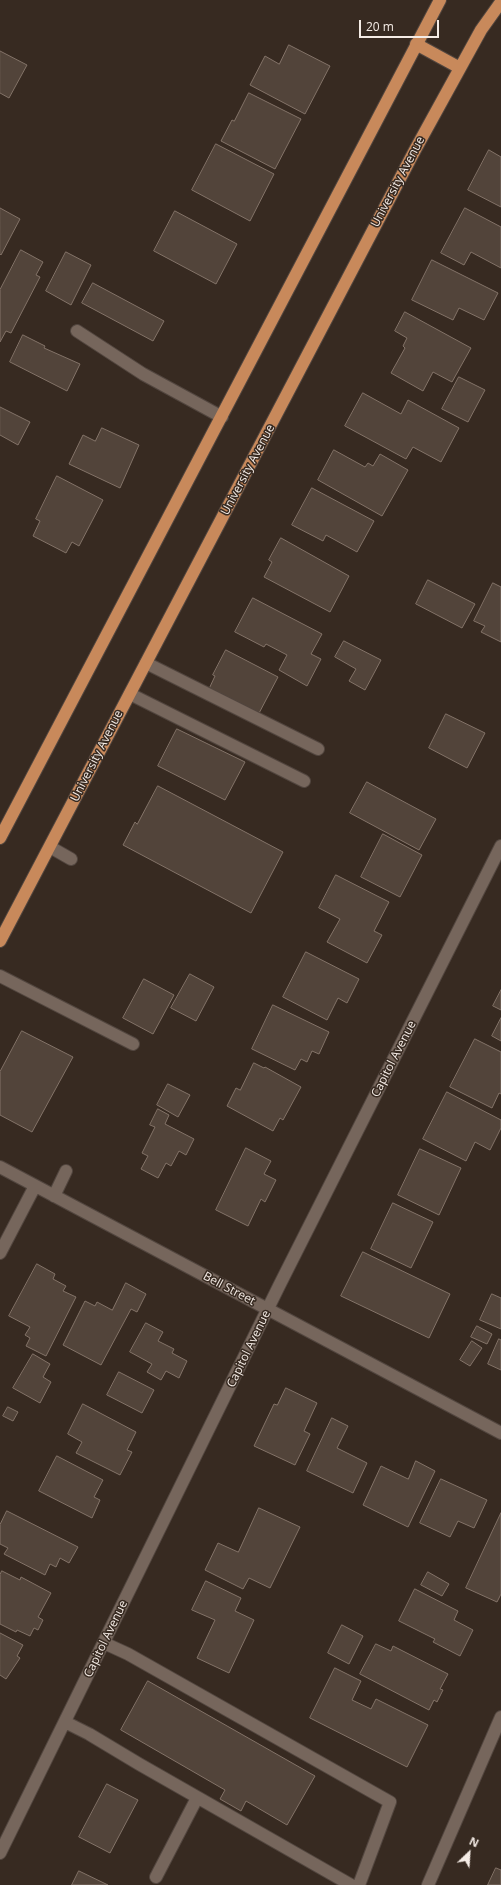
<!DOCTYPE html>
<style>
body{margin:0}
#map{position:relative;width:501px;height:1885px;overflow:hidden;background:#372a21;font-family:"Open Sans",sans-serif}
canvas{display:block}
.north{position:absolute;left:449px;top:1833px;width:40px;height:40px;-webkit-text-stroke:3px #372a21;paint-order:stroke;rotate:25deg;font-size:11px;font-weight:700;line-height:16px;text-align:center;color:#f5ece6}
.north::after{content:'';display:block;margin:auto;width:14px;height:18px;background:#f5ece6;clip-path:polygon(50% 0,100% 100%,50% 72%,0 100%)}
.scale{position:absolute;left:359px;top:20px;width:80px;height:18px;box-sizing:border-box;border:2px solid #f5ece6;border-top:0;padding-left:5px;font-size:12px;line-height:14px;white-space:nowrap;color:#f5ece6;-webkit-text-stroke:3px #372a21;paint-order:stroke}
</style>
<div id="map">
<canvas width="501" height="1885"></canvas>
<div class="north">N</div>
<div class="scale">20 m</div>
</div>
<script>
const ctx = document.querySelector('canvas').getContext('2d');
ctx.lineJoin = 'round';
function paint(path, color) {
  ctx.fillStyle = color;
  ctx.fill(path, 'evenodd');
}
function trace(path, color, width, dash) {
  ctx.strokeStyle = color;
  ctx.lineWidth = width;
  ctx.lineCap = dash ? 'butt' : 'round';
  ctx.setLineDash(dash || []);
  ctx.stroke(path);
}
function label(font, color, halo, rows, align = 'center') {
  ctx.font = font + ' "Open Sans",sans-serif';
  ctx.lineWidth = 3;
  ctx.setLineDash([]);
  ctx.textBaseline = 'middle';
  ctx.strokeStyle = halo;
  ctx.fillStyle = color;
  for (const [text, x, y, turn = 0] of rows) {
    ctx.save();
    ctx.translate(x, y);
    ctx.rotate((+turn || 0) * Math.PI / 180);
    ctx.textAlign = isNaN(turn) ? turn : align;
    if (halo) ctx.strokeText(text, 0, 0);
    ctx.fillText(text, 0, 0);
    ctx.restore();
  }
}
const building = new Path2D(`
 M289,45L330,66L305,114L250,85L265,56L279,64Z
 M0,51L27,65L9,98L0,93Z
 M249,93L301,119L275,169L221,141L232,120L234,121Z
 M216,144L274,174L250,221L192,190Z
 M489,150L501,157V207L468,190Z
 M0,208L20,219L1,255L0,254Z
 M465,208L501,227V268L471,252L464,265L441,253Z
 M175,211L237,244L216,284L154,251Z
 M21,250L43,262L36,275L40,277L11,333L6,331L0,342V290Z
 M66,252L91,265L71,305L46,291Z
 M432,260L498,293L484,320L459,308L453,320L412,300Z
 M93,283L164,321L153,341L82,303Z
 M405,312L471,348L452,382L433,372L423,391L391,373L405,348L403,346L407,338L395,331Z
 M23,335L45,346L44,348L80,364L67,391L10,362Z
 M459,377L485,390L468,422L442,409Z
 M363,393L401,414L408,400L459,428L441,462L413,447L406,459L345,426Z
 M0,407L30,422L18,445L0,435Z
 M102,428L139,445L120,488L69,464L83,435L95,441Z
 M334,450L365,467L368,463L373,466L380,454L408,470L382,516L318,480Z
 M57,476L103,500L79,546L72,542L66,553L33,536L40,521L36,519Z
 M312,488L374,521L357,552L326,535L323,541L292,525Z
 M281,538L349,576L330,612L264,577L272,562L269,560Z
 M428,580L475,604L462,628L416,604Z
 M493,583L501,587V642L481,632L485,626L474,621Z
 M253,598L322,634L311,654L321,659L307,686L279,670L287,655L266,644L264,647L235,632Z
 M344,641L381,660L365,690L349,681L356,669L335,657Z
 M226,650L278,677L257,717L208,691L215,676L213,675Z
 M446,714L485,733L467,768L429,748Z
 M177,729L245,762L225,800L158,766Z
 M367,782L436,819L419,850L350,813Z
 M158,786L283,852L251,913L123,845L135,822L137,824Z
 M383,834L422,855L400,897L361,877Z
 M336,875L389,902L374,931L382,935L367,963L327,942L340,919L319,908Z
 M306,952L359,979L347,1003L338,998L327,1020L283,997Z
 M190,974L214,987L196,1021L171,1008Z
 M144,979L174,995L153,1034L123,1018Z
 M501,990V1010L493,1006Z
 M273,1005L329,1032L319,1054L312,1051L307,1062L301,1059L295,1070L252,1049Z
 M501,1018V1041L492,1036Z
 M22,1031L73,1057L32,1132L0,1115V1072Z
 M475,1039L501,1052V1094L499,1093L492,1108L450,1087Z
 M254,1063L264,1068L265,1067L301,1087L283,1120L280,1118L273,1131L227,1106L236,1088L240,1090Z
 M168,1084L190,1095L178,1117L157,1105Z
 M447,1092L501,1120V1128L490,1150L475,1142L466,1161L423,1139Z
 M158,1109L169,1115L165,1124L194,1139L186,1155L179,1151L171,1166L166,1163L158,1178L141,1169L148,1156L142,1153L155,1127L150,1125Z
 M246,1148L271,1161L264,1174L276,1180L265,1202L261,1199L248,1226L216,1210Z
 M420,1149L461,1168L439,1215L398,1195Z
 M393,1203L433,1222L411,1268L371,1249Z
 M363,1252L450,1294L429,1338L341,1296Z
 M37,1264L55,1274L53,1279L66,1286L63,1291L76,1297L46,1356L26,1346L30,1338L25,1335L30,1327L9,1316Z
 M126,1283L146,1294L137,1312L131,1309L101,1365L63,1345L85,1301L95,1306L97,1302L112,1310Z
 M492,1294L501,1298V1329L480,1320Z
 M146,1323L163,1332L158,1341L174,1349L172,1353L187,1361L179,1378L166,1371L161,1380L147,1372L152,1364L130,1352Z
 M477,1326L492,1334L487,1344L471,1337Z
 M499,1339L501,1340V1370L488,1364Z
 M472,1341L482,1348L470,1366L460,1360Z
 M33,1354L50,1364L43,1377L51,1382L40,1403L13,1388Z
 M119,1372L154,1390L142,1413L107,1395Z
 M286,1388L317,1403L304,1431L310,1434L295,1465L254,1446L274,1404L277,1405Z
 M83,1404L136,1432L127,1450L132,1452L120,1475L76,1453L82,1442L68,1434Z
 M8,1407L18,1412L13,1421L3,1416Z
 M332,1418L348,1426L337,1448L367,1463L353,1493L307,1471Z
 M57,1456L103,1480L94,1497L100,1500L92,1518L39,1491Z
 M416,1461L435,1471L408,1527L363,1505L381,1466L408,1479Z
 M441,1479L487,1500L474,1528L458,1521L450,1537L420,1523Z
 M259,1508L300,1527L270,1588L249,1578L243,1589L205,1570L218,1543L238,1552Z
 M7,1511L78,1547L69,1563L60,1558L56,1567L50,1564L45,1575L4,1554L8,1548L0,1544V1525Z
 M501,1513V1594L497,1602L466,1588Z
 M2,1571L20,1580L21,1577L51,1593L38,1617L43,1620L38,1630L34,1628L30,1636L17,1630L16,1632L0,1624V1575Z
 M428,1572L449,1584L442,1596L421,1585Z
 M206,1581L241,1598L235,1611L254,1620L229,1673L197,1658L215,1620L192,1610Z
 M415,1589L458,1611L454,1620L473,1630L460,1656L433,1642L435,1639L399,1621Z
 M342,1625L363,1636L349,1664L328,1653Z
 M0,1633L23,1645L17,1656L20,1658L6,1679L0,1675Z
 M376,1644L391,1651L393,1646L448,1674L440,1689L443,1690L437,1702L434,1700L429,1710L360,1674Z
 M335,1668L361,1681L352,1700L371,1709L376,1699L428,1725L407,1767L310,1718Z
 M148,1681L315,1776L287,1825L246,1801L241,1811L220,1799L225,1790L121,1730Z
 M107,1784L138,1800L110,1853L79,1837Z
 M496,1868L501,1870V1885H488Z
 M79,1871L108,1885H72Z`);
paint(building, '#52443a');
trace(building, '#837368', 1);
const minor = new Path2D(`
 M77,331L143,374L222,417
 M146,663L318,749
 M130,694L304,781
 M50,847L71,859
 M0,976L133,1044
 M0,1167L501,1433
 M54,1196L66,1171
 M0,1253L35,1186
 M104,1643L128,1654L390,1802L359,1885
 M65,1722L89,1734L139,1764L351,1885
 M0,1853L279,1286L501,846
 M156,1877L197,1798
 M428,1885L501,1717`);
const major = new Path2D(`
 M416,44L460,68
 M0,838L440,0
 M0,941L415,150L481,30L501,2`);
trace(minor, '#52463f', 14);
trace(major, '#52463f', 14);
trace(minor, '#76665c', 12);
trace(major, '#c8895b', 12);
label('12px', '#f5ece6', '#372a21', [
 ["University Avenue",398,182,-62],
 ["University Avenue",248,470,-62],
 ["University Avenue",97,756,-63],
 ["Capitol Avenue",394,1059,-63],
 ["Bell Street",229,1289,28],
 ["Capitol Avenue",249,1349,-64],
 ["Capitol Avenue",106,1639,-64]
]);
</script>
